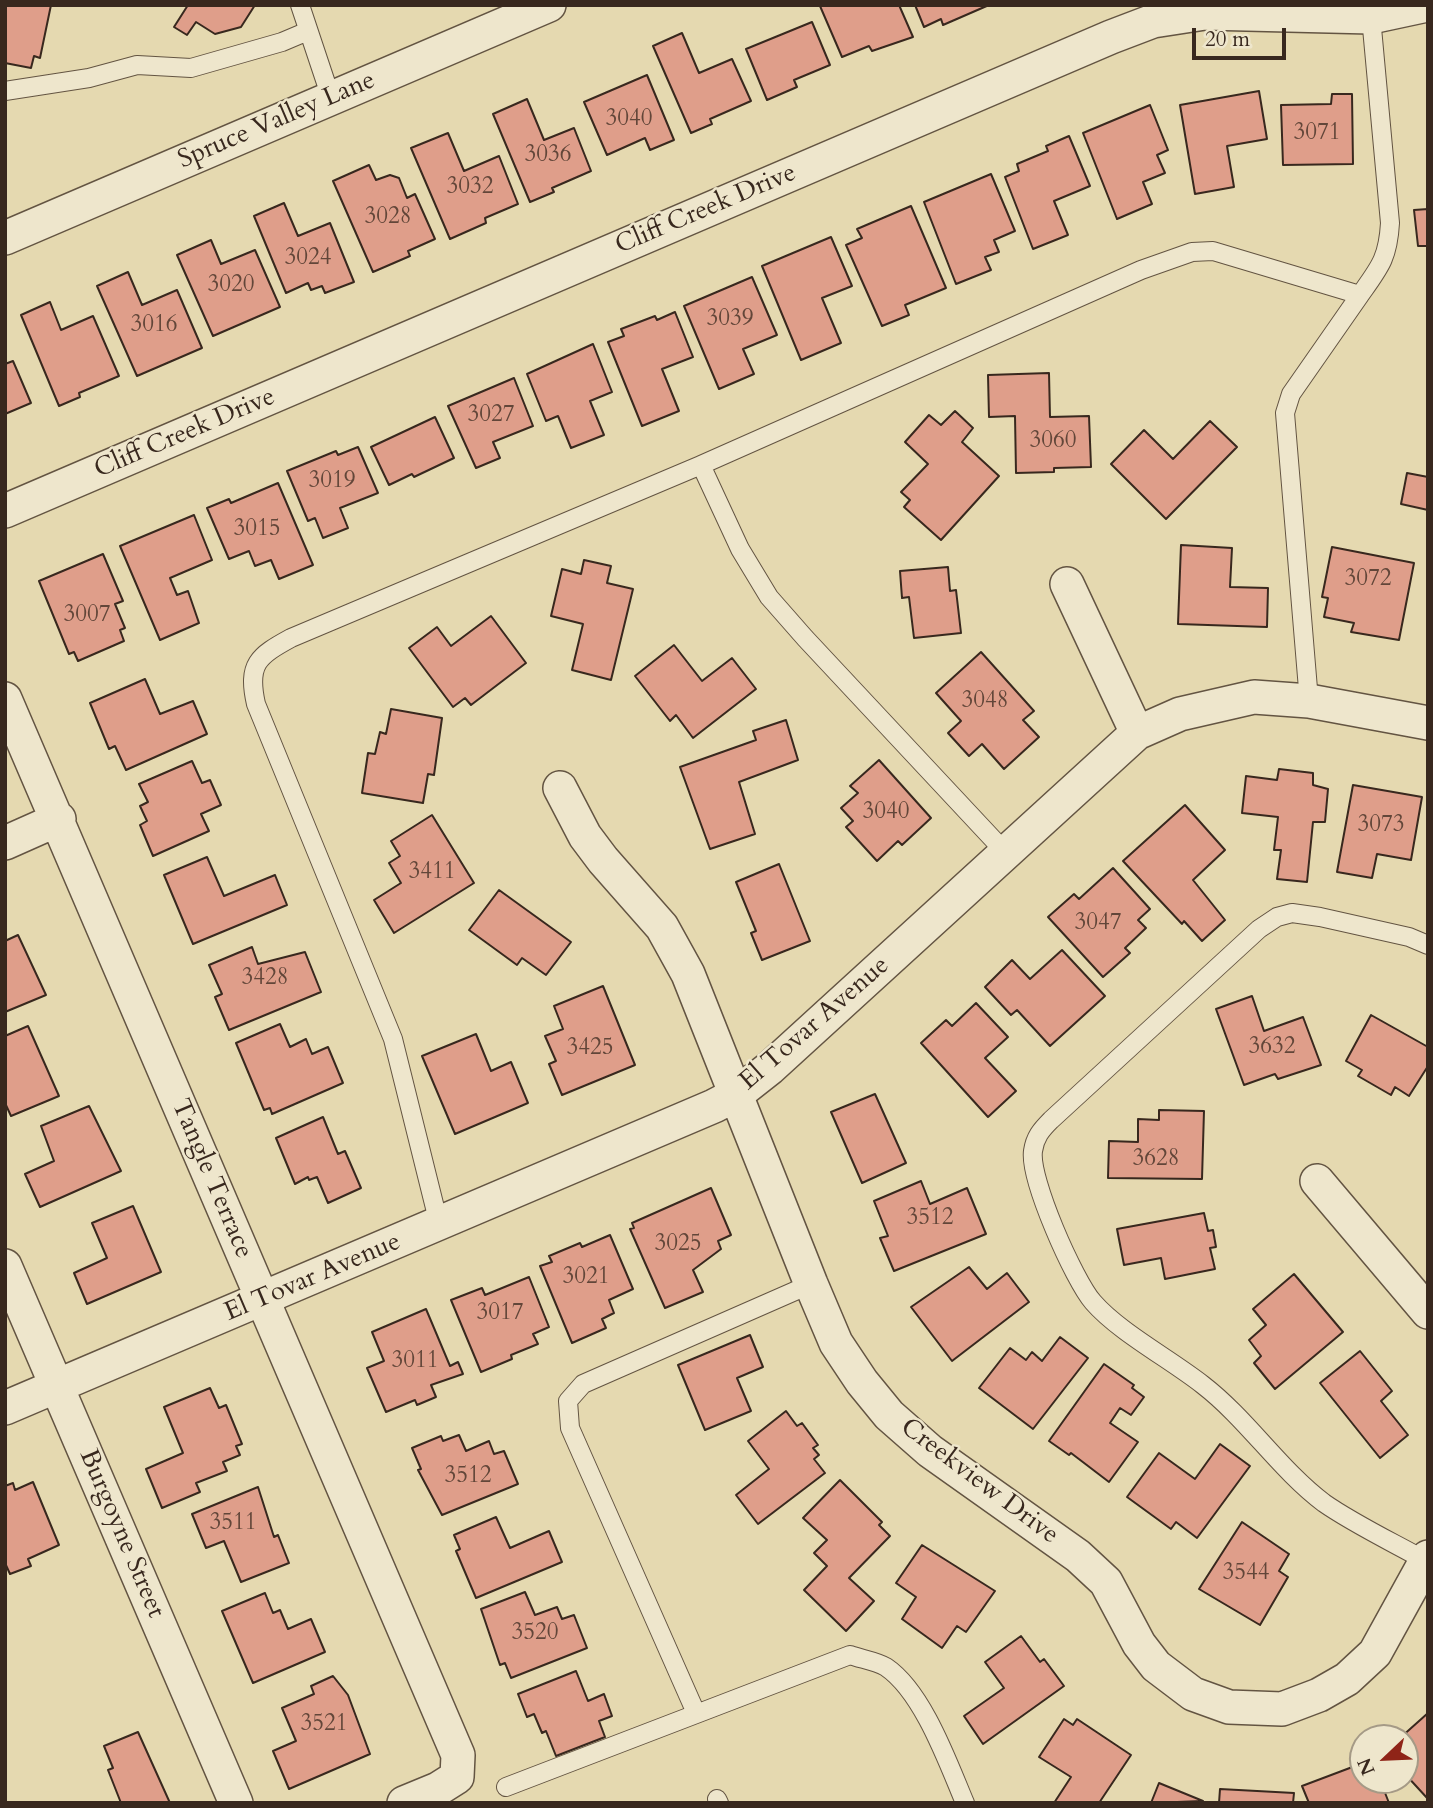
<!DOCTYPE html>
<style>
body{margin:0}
#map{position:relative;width:1433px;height:1808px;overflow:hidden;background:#e5d9b0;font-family:Cardo,serif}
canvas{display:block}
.frame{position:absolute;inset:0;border:7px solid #38281e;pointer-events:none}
.north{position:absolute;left:1349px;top:1724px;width:70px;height:70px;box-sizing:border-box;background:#eee6cc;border:2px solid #a59a86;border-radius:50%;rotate:247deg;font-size:19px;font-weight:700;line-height:28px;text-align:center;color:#38281e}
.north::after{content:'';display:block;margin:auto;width:24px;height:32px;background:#8f2418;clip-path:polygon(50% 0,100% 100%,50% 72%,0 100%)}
.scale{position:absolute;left:1192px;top:28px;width:94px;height:32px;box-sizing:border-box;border:4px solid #38281e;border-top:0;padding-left:9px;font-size:21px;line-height:24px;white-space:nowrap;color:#38281e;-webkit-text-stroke:5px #eee6cc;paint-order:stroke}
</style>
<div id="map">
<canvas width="1433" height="1808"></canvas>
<div class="frame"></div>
<div class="north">N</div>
<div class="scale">20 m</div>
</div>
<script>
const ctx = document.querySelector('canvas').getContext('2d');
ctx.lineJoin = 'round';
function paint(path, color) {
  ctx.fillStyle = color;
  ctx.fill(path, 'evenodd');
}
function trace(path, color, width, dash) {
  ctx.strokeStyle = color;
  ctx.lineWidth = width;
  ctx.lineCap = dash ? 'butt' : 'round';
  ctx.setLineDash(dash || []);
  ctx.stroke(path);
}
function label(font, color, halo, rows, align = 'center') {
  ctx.font = font + ' Cardo,serif';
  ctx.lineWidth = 5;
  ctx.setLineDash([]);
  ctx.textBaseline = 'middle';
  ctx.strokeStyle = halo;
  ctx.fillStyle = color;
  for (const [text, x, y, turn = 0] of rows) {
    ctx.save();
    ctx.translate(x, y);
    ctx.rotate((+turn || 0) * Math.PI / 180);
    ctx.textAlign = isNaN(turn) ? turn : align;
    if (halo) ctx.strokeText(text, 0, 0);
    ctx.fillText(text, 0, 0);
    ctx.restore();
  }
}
const building = new Path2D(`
 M5,5H51L40,58L34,56L31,68L5,63Z
 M188,5H255L241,27L215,34L196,22L187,35L174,27Z
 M899,5L913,37L872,51L869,46L842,57L820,6Z
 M915,5H989L943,25L941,19L924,27Z
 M812,22L830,65L794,80L797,87L767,100L746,49Z
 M682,33L699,73L732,59L751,101L710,119L712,124L691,133L653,46Z
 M647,75L674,140L650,150L645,138L607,155L584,102Z
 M1259,91L1267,139L1227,146L1234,187L1195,194L1180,105Z
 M1332,94H1352L1353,164L1283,165L1281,105L1331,104Z
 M527,99L544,140L574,128L591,171L552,188L554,192L530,202L493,114Z
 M1150,105L1168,150L1157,155L1165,173L1143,182L1152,204L1117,219L1083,133Z
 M448,133L464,171L499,156L518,204L485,218L486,223L450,239L411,148Z
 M1069,136L1090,186L1054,201L1068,235L1033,249L1005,177L1019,171L1017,164L1048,151L1046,146Z
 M369,165L376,180L390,175L399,178L407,198L415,194L435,239L408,251L410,256L373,272L333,181Z
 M991,174L1015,231L994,240L999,252L985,257L991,270L956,284L924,202Z
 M284,203L298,236L330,223L354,282L325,293L322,286L311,290L308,283L286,293L254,216Z
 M911,206L946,288L905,305L909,315L882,326L846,245L862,238L857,229Z
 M1428,209V246H1418L1414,210Z
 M831,237L852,286L822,298L841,343L801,360L762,266Z
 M211,240L221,264L255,250L280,307L213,336L177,255Z
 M128,272L142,305L177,290L202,348L137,376L97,286Z
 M752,277L777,335L743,349L754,374L719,389L684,306Z
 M50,302L61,330L93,316L119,376L79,393L80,397L59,406L21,315Z
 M675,312L693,357L662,369L679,411L642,426L608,342L624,336L621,329L655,316L657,320Z
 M593,344L612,392L590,401L604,435L571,448L558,416L546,421L527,374Z
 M13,361L31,403L5,414V364Z
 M1049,373L1050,417L1089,416L1091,467L1054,468V472L1016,473L1015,416L989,417L988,375Z
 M514,378L533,426L493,442L500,458L476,468L448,406Z
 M955,411L973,428L962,442L999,476L941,540L904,507L910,500L901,492L928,464L905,442L929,415L941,425Z
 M435,417L454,458L414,477L412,474L389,485L371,447Z
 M1210,421L1237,447L1166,519L1111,464L1144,430L1173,459Z
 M358,447L378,493L340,508L348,528L323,538L315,518L308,521L287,471L336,451L338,455Z
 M1407,473L1428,477V510L1401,504Z
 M278,483L313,565L279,579L271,560L255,566L249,551L229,559L207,508L229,499L231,503Z
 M194,515L212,560L170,578L177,595L188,591L199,623L160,640L120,546Z
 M1181,545L1232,548L1230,587L1268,588L1267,627L1178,624Z
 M1332,547L1414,563L1399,640L1351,632L1354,623L1324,617L1328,598L1322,597Z
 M103,554L123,601L115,604L125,628L120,630L124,641L78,661L74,652L69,654L39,581Z
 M584,560L611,566L607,583L633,589L611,680L572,670L583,624L551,616L562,569L581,574Z
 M948,567L950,591L956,590L961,633L914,638L909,597L902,598L900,571Z
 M491,616L526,663L471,705L465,698L453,707L409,648L437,627L451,646Z
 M674,645L702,681L732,658L756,689L693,738L676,715L670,721L635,676Z
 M981,652L1034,711L1023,720L1039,737L1004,769L982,744L969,756L948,733L961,721L936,693Z
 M145,679L160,714L193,701L207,734L126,770L115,746L109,749L90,703Z
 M391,709L442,718L434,775L428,774L423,803L362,793L368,753L375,754L380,732L386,734Z
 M786,720L798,760L739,782L755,834L710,849L680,767L756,740L753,731Z
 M879,760L931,818L902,845L898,841L877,861L846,827L853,821L841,808L858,793L850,786Z
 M192,761L202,783L210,780L221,805L201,814L209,831L153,856L140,825L147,821L140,806L148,802L139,784Z
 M1279,769L1313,773V785L1328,789L1325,822H1313L1307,882L1277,879L1281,850H1274L1278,817L1242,813L1246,776L1277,780Z
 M1353,785L1422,797L1411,860L1377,854L1372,878L1337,872Z
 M1185,805L1225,850L1193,880L1225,920L1202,941L1184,921L1182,924L1123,861Z
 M432,815L474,883L394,933L374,900L401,883L389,863L400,856L391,841Z
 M207,857L224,896L275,875L287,905L193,944L164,875Z
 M779,864L810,941L762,960L751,933L756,931L736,882Z
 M1113,868L1150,909L1138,920L1146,928L1125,948L1130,953L1103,977L1048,917L1074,894L1079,899Z
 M499,890L571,942L546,975L522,958L517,965L469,930Z
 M18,935L46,995L5,1012V941Z
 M252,947L258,964L305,952L321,992L229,1030L215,997L222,994L209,965Z
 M1062,950L1105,996L1050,1046L1017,1010L1011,1015L985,987L1012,960L1030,979Z
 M603,986L635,1065L562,1095L549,1064L556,1061L545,1036L563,1029L554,1006Z
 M1252,996L1264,1031L1303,1017L1321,1065L1278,1079L1275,1074L1244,1085L1216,1009Z
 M976,1003L1008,1037L985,1058L1016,1091L988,1117L921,1043L946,1020L952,1026Z
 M1371,1015L1428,1047V1066L1409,1096L1395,1087L1391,1095L1358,1076L1362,1070L1346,1061Z
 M280,1024L290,1047L306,1039L312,1054L328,1047L343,1083L272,1114L270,1108L264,1110L236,1043Z
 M28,1026L59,1096L11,1116L5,1103V1036Z
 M476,1034L491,1071L511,1062L528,1103L455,1134L422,1056Z
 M875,1094L906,1163L862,1183L831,1112Z
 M89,1106L121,1171L40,1207L25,1174L54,1161L41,1126Z
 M1159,1110L1204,1111L1202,1179L1108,1178L1109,1141L1138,1142V1119L1159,1120Z
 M323,1117L338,1154L345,1151L361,1188L328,1203L317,1177L309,1180L308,1177L295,1184L276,1138Z
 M921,1181L930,1204L967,1188L986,1234L894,1271L880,1238L888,1236L874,1201Z
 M711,1188L731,1235L718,1241L721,1249L693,1270L703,1292L665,1308L630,1229L634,1228L632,1223Z
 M133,1206L161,1272L87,1304L74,1273L107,1258L92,1223Z
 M1204,1213L1208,1231L1213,1230L1216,1247L1210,1248L1215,1269L1165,1279L1161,1258L1124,1265L1117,1229Z
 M610,1235L633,1289L609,1300L614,1313L602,1319L606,1328L572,1343L540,1266L552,1262L549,1256L580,1243L582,1247Z
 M969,1267L987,1289L1007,1273L1029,1302L952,1361L911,1307Z
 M1294,1274L1343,1332L1275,1389L1254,1363L1261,1356L1249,1340L1266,1325L1253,1309Z
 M529,1277L549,1327L533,1334L538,1344L511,1355L512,1359L481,1372L451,1300L482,1288L485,1295Z
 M426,1309L450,1366L458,1362L463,1374L431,1385L436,1397L417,1405L415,1400L386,1412L367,1368L384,1361L372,1332Z
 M750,1335L763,1367L737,1378L751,1411L705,1430L678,1365Z
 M1060,1337L1088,1358L1033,1429L979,1388L1010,1348L1026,1360L1032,1352L1042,1361Z
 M1360,1351L1392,1391L1381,1401L1408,1435L1380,1458L1320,1383Z
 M1104,1364L1134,1385L1132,1388L1144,1397L1131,1415L1120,1408L1110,1423L1138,1442L1109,1482L1071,1453L1069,1455L1049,1441Z
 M210,1388L219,1408L226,1405L242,1444L236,1446L240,1455L223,1462L227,1471L196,1483L200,1492L162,1508L146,1469L183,1453L164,1407Z
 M786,1411L797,1426L802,1423L818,1445L813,1448L819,1455L814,1459L825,1473L758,1524L736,1495L769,1469L748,1441Z
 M459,1435L466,1451L489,1441L494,1454L504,1451L518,1484L442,1515L418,1470L421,1469L412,1448L441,1436L443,1441Z
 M1220,1444L1250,1466L1197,1538L1176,1522L1171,1529L1127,1497L1159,1453L1195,1479Z
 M840,1480L882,1522L879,1525L890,1536L849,1578L874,1601L846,1631L804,1590L827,1566L814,1553L827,1540L803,1518Z
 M33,1482L59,1545L28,1559L31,1566L10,1574L5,1563V1486L13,1483L15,1490Z
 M258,1487L274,1537L278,1535L289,1563L241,1582L224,1541L206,1548L192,1514Z
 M496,1517L510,1548L549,1531L562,1562L476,1598L456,1551L460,1549L454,1535Z
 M1242,1522L1289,1554L1279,1571L1288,1577L1260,1625L1199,1589Z
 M922,1545L995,1591L966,1632L957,1626L942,1648L902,1619L916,1597L896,1583Z
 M525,1592L535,1615L557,1607L562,1619L574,1615L587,1648L511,1678L505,1663L500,1665L481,1609Z
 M265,1593L273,1613L280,1610L288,1629L311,1619L325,1652L253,1683L222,1611Z
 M1021,1636L1040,1662L1044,1659L1064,1686L983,1744L964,1716L1004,1688L985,1662Z
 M576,1671L588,1701L604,1694L612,1716L599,1721L605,1737L556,1756L546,1731L542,1733L534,1714L527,1717L518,1694Z
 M333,1676L348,1695L370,1754L289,1789L273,1751L296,1741L282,1708L314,1694L311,1686Z
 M1428,1713V1799L1405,1774V1738H1400Z
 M1064,1719L1073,1725L1077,1719L1131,1755L1099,1803H1054L1071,1777L1039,1757Z
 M138,1732L170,1803H121L108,1770L113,1768L104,1746Z
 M1363,1763V1780H1380L1389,1803H1309L1302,1786Z
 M1159,1783L1203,1801L1151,1803Z
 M1220,1789L1294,1793L1293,1803H1219Z`);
paint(building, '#df9e8a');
trace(building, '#38281e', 2);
const lane = new Path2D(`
 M300,5L331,98
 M5,91L89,78L137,65L191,68L282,42L308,31
 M701,465L1141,270L1192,252L1213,251L1360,295C1380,267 1388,258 1390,223L1371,17
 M1309,701L1285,413L1291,394L1360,295
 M439,1224L393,1039L256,704C247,664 258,656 291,638L701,465L740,549L769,597L805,638L1005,852
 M1426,1561C1394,1543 1354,1524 1324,1503C1280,1470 1247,1419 1203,1385C1170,1359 1119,1332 1093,1302C1074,1280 1029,1179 1033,1151C1035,1137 1041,1130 1051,1120L1259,929L1277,917L1292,913L1320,917L1409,937L1428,945
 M696,1713L570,1428L568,1401L583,1384L811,1284
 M506,1787L850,1655C861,1659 876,1661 886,1667C923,1692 948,1763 965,1803
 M717,1799L719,1803`);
const street = new Path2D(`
 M5,238L549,5
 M5,511L1111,37L1153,21L1205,13L1371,17L1427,5
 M1067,584L1137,733
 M5,699L458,1755L457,1777L438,1789L404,1803
 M560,788L585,836L603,860L662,927L688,974L811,1284L836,1343L862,1382L889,1415L930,1451L1078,1556L1106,1582L1139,1644L1156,1666L1193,1694L1229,1707L1282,1709L1319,1695L1347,1679L1375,1653L1428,1557
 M5,843L59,819
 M1317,1181L1428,1312
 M5,1266L236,1803
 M5,1408L714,1106L737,1094L770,1068L1137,733L1180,714L1254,697L1309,701L1428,723`);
trace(lane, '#635442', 20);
trace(street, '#635442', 36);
trace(lane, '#eee6cc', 18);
trace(street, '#eee6cc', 33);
label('23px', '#624639', null, [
 ["3040",629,120],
 ["3071",1317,134],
 ["3036",548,156],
 ["3032",470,188],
 ["3028",388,218],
 ["3024",308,259],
 ["3020",231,286],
 ["3039",730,320],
 ["3016",154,326],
 ["3027",491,416],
 ["3060",1053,442],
 ["3019",332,482],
 ["3015",257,530],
 ["3072",1368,580],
 ["3007",87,616],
 ["3048",985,702],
 ["3040",886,813],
 ["3073",1381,826],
 ["3411",432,873],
 ["3047",1098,924],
 ["3428",265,979],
 ["3632",1272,1048],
 ["3425",590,1049],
 ["3628",1156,1160],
 ["3512",930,1219],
 ["3025",678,1245],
 ["3021",586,1278],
 ["3017",500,1314],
 ["3011",415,1362],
 ["3512",468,1477],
 ["3511",233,1524],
 ["3544",1246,1574],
 ["3520",535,1634],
 ["3521",324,1725]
]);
label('26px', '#38281e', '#eee6cc', [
 ["Spruce Valley Lane",277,121,-23],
 ["Cliff Creek Drive",706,210,-23],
 ["Cliff Creek Drive",185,434,-23],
 ["El Tovar Avenue",815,1024,-41],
 ["Tangle Terrace",211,1179,67],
 ["El Tovar Avenue",313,1278,-23],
 ["Creekview Drive",979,1482,37],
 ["Burgoyne Street",121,1534,67]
]);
</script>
